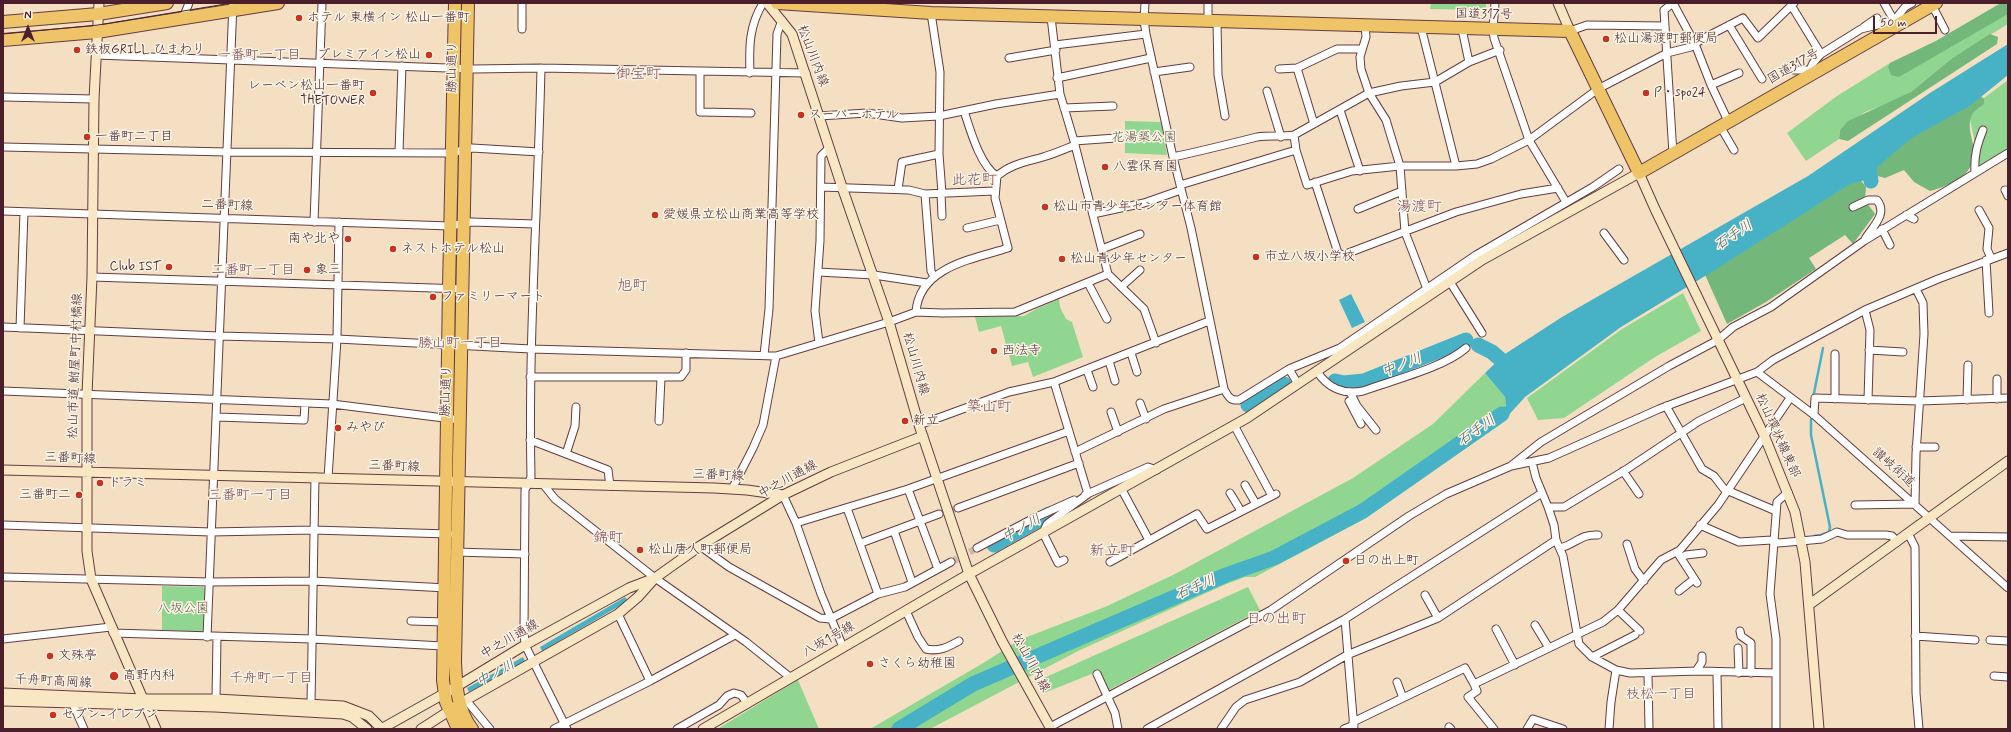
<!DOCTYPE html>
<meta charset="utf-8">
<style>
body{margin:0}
#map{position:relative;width:2011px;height:732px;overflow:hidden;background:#f4dfc2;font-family:Mynerve,sans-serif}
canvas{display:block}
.frame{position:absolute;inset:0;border:4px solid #4a1f2b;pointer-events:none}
.north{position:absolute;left:8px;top:8px;width:40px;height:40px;-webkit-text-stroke:3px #fcf5e5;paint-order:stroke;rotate:0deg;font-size:11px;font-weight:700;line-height:16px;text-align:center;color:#4a1f2b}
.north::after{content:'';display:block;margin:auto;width:14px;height:18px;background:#4a1f2b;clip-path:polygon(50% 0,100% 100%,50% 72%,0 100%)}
.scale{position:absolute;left:1873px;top:16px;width:64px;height:18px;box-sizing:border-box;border:2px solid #4a1f2b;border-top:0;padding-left:5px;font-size:12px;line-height:14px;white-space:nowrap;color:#4a1f2b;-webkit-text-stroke:3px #fcf5e5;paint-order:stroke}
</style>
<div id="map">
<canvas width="2011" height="732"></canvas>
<div class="frame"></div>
<div class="north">N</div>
<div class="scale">50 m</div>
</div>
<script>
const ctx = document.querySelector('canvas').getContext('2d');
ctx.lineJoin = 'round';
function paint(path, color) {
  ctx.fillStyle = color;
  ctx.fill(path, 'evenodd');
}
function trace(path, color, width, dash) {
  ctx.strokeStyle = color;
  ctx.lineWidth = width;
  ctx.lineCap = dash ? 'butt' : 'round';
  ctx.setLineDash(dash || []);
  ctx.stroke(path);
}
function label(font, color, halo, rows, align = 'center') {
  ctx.font = font + ' Mynerve,"Klee One",sans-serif';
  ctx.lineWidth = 3;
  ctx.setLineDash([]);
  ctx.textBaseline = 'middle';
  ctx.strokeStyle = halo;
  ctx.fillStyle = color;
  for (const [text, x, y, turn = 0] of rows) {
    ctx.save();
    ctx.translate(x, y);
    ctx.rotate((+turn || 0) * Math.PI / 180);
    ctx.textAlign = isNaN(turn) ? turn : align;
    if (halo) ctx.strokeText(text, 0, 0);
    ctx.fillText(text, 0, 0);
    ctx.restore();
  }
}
paint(new Path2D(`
 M1431,3H1486V10L1430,9Z
 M2001,3H2008V24L1951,59L1911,92L1897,100L1865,112L1840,130L1839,139L1806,161L1787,133L1837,96L1890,63L1936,41Z
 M2008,80V149L1980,167L1968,110Z
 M1125,121L1161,122L1167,155L1125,153Z
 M1683,293L1701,331L1655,357L1564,418L1538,420L1527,398L1622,329Z
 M1059,299L1060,307L1066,319L1072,322L1083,357L1033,377L1028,362L1012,366L1001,326L979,332L975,317L1024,316L1036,309Z
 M1485,373L1505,397L1506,406L1486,424L1506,418L1366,518L1255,577H1245L1224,585L1078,651L930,729H870L985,662L1019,640L1105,607L1175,574L1353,478L1433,424Z
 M162,586L203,587L205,589L203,630L201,632L162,630Z
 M1248,587L1260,610L1107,691L1099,671L1044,693L1037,681Z
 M798,680L819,729H717L719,728Z`), '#91d690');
paint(new Path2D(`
 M2001,3H2008V14L1899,77L1891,75L1888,67L1890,63L1936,41Z
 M1990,34L1998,37L1997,44L1848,141L1839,139L1840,130L1848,121L1911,92L1951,59Z
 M1978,93L1984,99V104C1980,107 1973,111 1971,117C1968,126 1971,135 1973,144C1978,175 1954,184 1930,191L1914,182L1904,170L1885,178L1878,176L1872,153Z
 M1854,172L1866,187L1865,200L1875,214L1853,244L1845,235L1809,258L1816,269L1766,302L1727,324L1702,268Z`), '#74b77a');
paint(new Path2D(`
 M2008,44V75L1971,105L1910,139L1874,170L1873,178L1850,184L1715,270L1621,327L1525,397L1506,418L1484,425L1506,406L1505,397L1485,373L1505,354L1562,317L1808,176L1930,93Z
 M1351,294L1365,322L1352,328L1339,300Z
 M625,597L628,601L542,651L540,647Z
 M523,657L525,661L469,692L467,688Z`), '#47b2c5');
trace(new Path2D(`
 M1813,398L1823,348
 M1811,419V435L1830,527L1829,532L1821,535L1814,536`), '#47b2c5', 2.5);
trace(new Path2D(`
 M1868,158L1871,181
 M1478,345L1492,352L1500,359
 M1335,381L1344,383L1364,381L1466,340
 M1248,405L1284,384
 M994,545L1049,514
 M899,729L973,684L1226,575L1274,558L1363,511L1502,414`), '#47b2c5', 15);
trace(new Path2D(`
 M939,514L958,508
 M951,562L977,548`), '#d2b9a4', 7, [7, 3.5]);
const street = new Path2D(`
 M1145,3L1144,20L1146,34L1173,157L1191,228L1224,389C1228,396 1230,401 1239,400L1289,369L1298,384
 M1495,3L1493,29L1494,38L1529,140L1566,202
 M1673,3L1695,44L1711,85L1728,121
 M1884,3L1896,24
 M1791,5L1821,54L1813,63L1810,70L1812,74
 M1932,5L1945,30
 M931,13L940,72L939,154L942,193
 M183,18L189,3
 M1208,21V3
 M1217,21L1218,75L1225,116
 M1365,25L1366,37L1360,57L1361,69L1369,93L1386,120L1400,166H1456L1477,164L1491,159L1529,140L1598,89L1667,53L1691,47L1702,39L1743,18L1758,38L1794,3
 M1729,25L1762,79
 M1665,26L1664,10L1673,3
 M1421,27L1456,166
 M1864,27L1877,18
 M522,29V3
 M1462,29L1469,62
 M1570,31L1587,25L1665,26L1673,154
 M1055,45L1146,34
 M1821,54L1861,29L1894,21L1905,7L1912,3
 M96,55L474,69L541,68L806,73
 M1009,58L1056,50
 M541,68C538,204 528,341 531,477L525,490L524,631L525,645L567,729
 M1297,68L1314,124
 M1279,69L1297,68L1337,49H1362
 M1794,70H1810
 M700,72V112L751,113
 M1154,72L1190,67
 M750,73C749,47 749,26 763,3
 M1057,78L1151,58
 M1711,85L1739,73
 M1267,91L1281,137
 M3,97L94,99
 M1064,108L1113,106
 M1340,110L1360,171
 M964,111C970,129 980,166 997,176
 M819,116L867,113L902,118L939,116L996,104L1060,94
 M1720,126L1734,150
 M1074,141L1116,138
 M3,147L227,152L451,153L472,148L539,152
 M1296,150L1294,135L1369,93L1401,86L1435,82L1469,62L1500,50
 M399,152L402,66
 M1173,157C1201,151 1229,144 1257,137C1269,135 1282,137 1294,135
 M1975,172C1974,156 1977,145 1983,130
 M1315,182L1338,253L1343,255L1456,212L1521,194L1558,188
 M1180,185L1296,150L1307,185L1352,171L1400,166L1405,232L1427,289
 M821,187L909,190L925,194L994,191
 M898,189L902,162L939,154
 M2005,190L2008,196
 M941,193L942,216
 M925,194L931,271L934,277
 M1853,207L1868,200H1877C1888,214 1873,226 1865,239
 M1358,209L1402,191
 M1979,210L1989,228L1987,249L1991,258
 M3,211L450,226L471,222L535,224
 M1093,214L1144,203L1181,190
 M1906,215L1914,219
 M314,222L322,3
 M967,228L1000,220
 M1882,229L1890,245
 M1604,233L1624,260
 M1102,249L1140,234
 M1986,260L1989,313
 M818,272L874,275L927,283
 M1108,274L1144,309L1156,343
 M92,277L464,289
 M1450,282L1482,333
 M1088,283L1107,319
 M1121,287L1140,270
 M1865,310L1870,330L1868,400
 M916,312C919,267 973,259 1008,248L995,198L997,176C1011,164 1026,162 1043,157C1054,154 1065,149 1075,145
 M3,327L219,336L337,339L531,349L776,356L889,322L916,312L942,313L1015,312L1108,274L1074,141L1060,94L1051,17
 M20,328L24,212
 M819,343L815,311L820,241L821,156L829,148
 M1869,350L1903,352
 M1131,353L1137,372
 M1835,354V399
 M764,355L769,309L777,34L782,20
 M1109,361L1115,381
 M1289,369L1340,348L1476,255L1593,187L1619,169
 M1087,370L1093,387
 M1317,371C1327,388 1344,395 1363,391C1393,380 1443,368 1466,348
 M1757,372L1814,415L2008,588
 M530,377H681L686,370V353
 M1054,382L1088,494L1047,524L1043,533L1058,563L1064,560
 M3,391L332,404L460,420
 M1350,392L1357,406L1376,430
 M1997,399V379
 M1967,400L1968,365
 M1349,401L1361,424
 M1140,403L1146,419
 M1666,406L1702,469L1714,476L1724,489L1776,511
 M1111,412L1118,432
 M1814,415L1815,398L1919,401L2008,398
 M217,417L304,420L305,403
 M659,421L661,378
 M919,425L1009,392L1054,382L1209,321
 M1234,425L1272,496
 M530,440L608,470L610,486
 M1916,447H1935
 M1075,452L1164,409L1224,389
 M566,454L575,426L576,407
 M1532,462L1536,478L1548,507L1554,525L1556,540L1563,556L1579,644L1592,657L1616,670L1630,673L1700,671L1776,673
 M1512,465L1541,442L1669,366L1718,340L1733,327L1771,307L1864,241L2008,153
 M1623,471L1639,494
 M328,478L337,339L339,222
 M543,484L555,499L655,578L746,642L791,678
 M1245,485L1256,504
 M732,489L753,448L763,425L776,356
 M908,489L938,569
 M1122,490L1149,540
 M1230,493L1241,511
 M783,495L796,523L821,594L843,647
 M1085,495L1148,467L1157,470
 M1855,505L1915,504L1916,454L1924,334L1923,303L1916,289
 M1548,507H1564L1627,469L1699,421L1746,398
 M847,508L878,594
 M958,508L1079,463
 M796,523L908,489L1069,431
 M3,525L211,532L313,530L449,534
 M1700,525L1739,542L1772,540L1778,543L1790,542L1822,539L1837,532L1847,535H1886L1892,536L1897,542
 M894,531L912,582
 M1908,533L1915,547L1916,693L1919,729
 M1950,536L2008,537
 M861,543L939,514
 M1627,544L1635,569L1644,581
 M700,546L729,567L820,618L830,619L878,594L905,587L951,562
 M977,548L1034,518L1074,500
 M1560,548C1576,544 1580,534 1598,535
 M455,552L525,554
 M1677,552L1697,583
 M1681,558L1686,555L1703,553
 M1110,562L1197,514L1207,529L1276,494
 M3,577L210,582L313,581L447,588
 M1679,591L1694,579
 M1425,595L1438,618
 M1618,610L1640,631
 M906,611L918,637L926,649C939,652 948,647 959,641
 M618,614L650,681
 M1345,619L1354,729
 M411,621L444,622
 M1535,625L1549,648
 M1496,629L1515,665
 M1740,631L1741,636L1751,643V673
 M113,633L312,639L443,646
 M1915,636L1975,640
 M207,637L233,3
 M3,639L111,627
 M1990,640L2008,641
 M1738,648L1739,673
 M1592,657L1635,635
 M1696,671L1702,662V656
 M1717,673L1718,729
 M1097,674L1115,713L1118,729
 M1648,674L1649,729
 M1994,676L2008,677
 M1397,682L1403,698
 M1474,684L1477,691L1468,697L1494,729
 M216,699L217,637
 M466,700L490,729
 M73,704L84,729
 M311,704L315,477
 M1353,722L1465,668L1474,684L1603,622L1618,610L1661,560L1680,550L1718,505L1790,398
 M1050,727L1271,610L1409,516L1446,494L1511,466L1549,458L1659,409L1757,372L1773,360L1865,310L1938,279L2008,253
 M1449,727L1451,729
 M554,729L650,681L735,635
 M677,729L719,705L727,696L734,693L741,695L747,703
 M1147,729L1345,619L1542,493
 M1221,729L1236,707L1245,700L1300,682L1347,655L1438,618L1556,540
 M1344,729L1354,725
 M1527,729L1533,719L1563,729
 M1609,729L1611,702L1616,670
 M1776,729V639L1770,594L1777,502L1788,492`);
const secondary = new Path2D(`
 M99,3L94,99L92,277L87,395V551L91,579L156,729
 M767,3L792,34L842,187L889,322L919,425L969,574L1002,641L1051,729
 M1558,3L1570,31
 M3,470L714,488L747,490L783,495
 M1810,604L2008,461
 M3,693L144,699H216L343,706L369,716L382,729
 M3,701L215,707L343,714L352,717L367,729
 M381,729L456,687L525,645L629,588L655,578L700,546L783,495L831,472L923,436
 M421,729L466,700L618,614L638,597L654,579
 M703,729L969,574L1247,418L1482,260L1639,173L1655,209L1764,435L1795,512L1805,562L1819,729`);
const highway = new Path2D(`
 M455,3L449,288L443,680L446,702L458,729
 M468,3L455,662C456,685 457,710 472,729
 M777,3L931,13L1570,31L1639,173L1936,3
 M3,22L98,14L167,3
 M3,40L97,32L278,3`);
trace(street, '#643c42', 9);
trace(secondary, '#643c42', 11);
trace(highway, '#643c42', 14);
trace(street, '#fff', 7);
trace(secondary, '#f9e7c3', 9);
trace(highway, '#efc469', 12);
trace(new Path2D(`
 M3,34L98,25L232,3`), '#4a1f2b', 1);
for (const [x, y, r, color] of [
 [299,18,4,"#c8321e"],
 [1606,39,4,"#c8321e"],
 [77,50,4,"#c8321e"],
 [429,55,4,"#c8321e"],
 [373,93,4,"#c8321e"],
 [1646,93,4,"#c8321e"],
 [801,115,4,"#c8321e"],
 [87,137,4,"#c8321e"],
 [1105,167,4,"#c8321e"],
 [1045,207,4,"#c8321e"],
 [655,215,4,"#c8321e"],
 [348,239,4,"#c8321e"],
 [393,249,4,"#c8321e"],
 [1256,257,4,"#c8321e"],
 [1062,259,4,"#c8321e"],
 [169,267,4,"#c8321e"],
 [307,270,4,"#c8321e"],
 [433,297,4,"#c8321e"],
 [994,351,4,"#c8321e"],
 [905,421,4,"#c8321e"],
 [338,428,4,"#c8321e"],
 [100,483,4,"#c8321e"],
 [79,495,4,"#c8321e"],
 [640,550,4,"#c8321e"],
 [1346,561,4,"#c8321e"],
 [50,656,4,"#c8321e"],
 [870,664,4,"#c8321e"],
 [114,676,5,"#c8321e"],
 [53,715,4,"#c8321e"]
]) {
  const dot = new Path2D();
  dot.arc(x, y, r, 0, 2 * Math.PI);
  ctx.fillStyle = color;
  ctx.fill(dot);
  trace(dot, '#fcf5e5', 1.5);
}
label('13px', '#4a1f2b', '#fcf5e5', [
 ["国道317号",1484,15,1],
 ["松山川内線",812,56,69],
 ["勝山通り",453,67,-89],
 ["国道317号",1794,67,-30],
 ["二番町線",227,206,2],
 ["松山川内線",915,364,74],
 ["松山市道 鮒屋町中村橋線",76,366,-88],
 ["勝山通り",447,391,-88],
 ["松山環状線東部",1777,436,66],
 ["三番町線",70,459,2],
 ["三番町線",394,467,2],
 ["讃岐街道",1893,468,42],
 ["三番町線",718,476,2],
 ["中之川通線",788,480,-29],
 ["中之川通線",510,640,-30],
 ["八坂1号線",829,640,-30],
 ["松山川内線",1030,663,61],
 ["千舟町高岡線",53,682,3]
]);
label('13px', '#4a1f2b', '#fcf5e5', [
 ["ホテル 東横イン 松山一番町",307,18],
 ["松山湯渡町郵便局",1614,39],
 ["鉄板GRILL ひまわり",85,50],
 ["プレミアイン松山",421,55,"right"],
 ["レーベン松山一番町",365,86,"right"],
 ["THETOWER",365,101,"right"],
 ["P・spo24",1654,93],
 ["スーパーホテル",809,115],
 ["一番町二丁目",95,137],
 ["八雲保育園",1113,167],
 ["松山市青少年センター体育館",1053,207],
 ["愛媛県立松山商業高等学校",663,215],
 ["南や北や",340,239,"right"],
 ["ネストホテル松山",401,249],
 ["市立八坂小学校",1264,257],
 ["松山青少年センター",1070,259],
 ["Club IST",161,267,"right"],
 ["象三",315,270],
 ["ファミリーマート",441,297],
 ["西法寺",1002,351],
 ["新立",913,421],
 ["みやび",346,428],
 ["ドラミ",108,483],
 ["三番町二",71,495,"right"],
 ["松山唐人町郵便局",648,550],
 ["日の出上町",1354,561],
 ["文殊亭",58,656],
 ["さくら幼稚園",878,664],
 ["高野内科",123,676],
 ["セブン-イレブン",61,715]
], 'left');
label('13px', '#5f5649', '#fcf5e5', [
 ["花湯築公園",1144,138],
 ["八坂公園",183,609]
]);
label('14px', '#7e495c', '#fcf5e5', [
 ["一番町一丁目",259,56],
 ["二番町一丁目",253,271],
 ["勝山町一丁目",460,344],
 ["三番町一丁目",250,496],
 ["千舟町一丁目",271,679],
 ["枝松一丁目",1661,695]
]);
label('italic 14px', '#495a69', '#fcf5e5', [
 ["石手川",1734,236,-34],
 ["中ノ川",1402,366,-22],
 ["石手川",1477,431,-35],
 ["中ノ川",1022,529,-29],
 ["石手川",1196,588,-23],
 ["中ノ川",496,674,-29]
]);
label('15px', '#7e495c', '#fcf5e5', [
 ["御宝町",638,75],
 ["此花町",974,181],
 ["湯渡町",1419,208],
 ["旭町",632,287],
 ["築山町",989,408],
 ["錦町",608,539],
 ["新立町",1112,552],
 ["日の出町",1276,620]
]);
</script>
